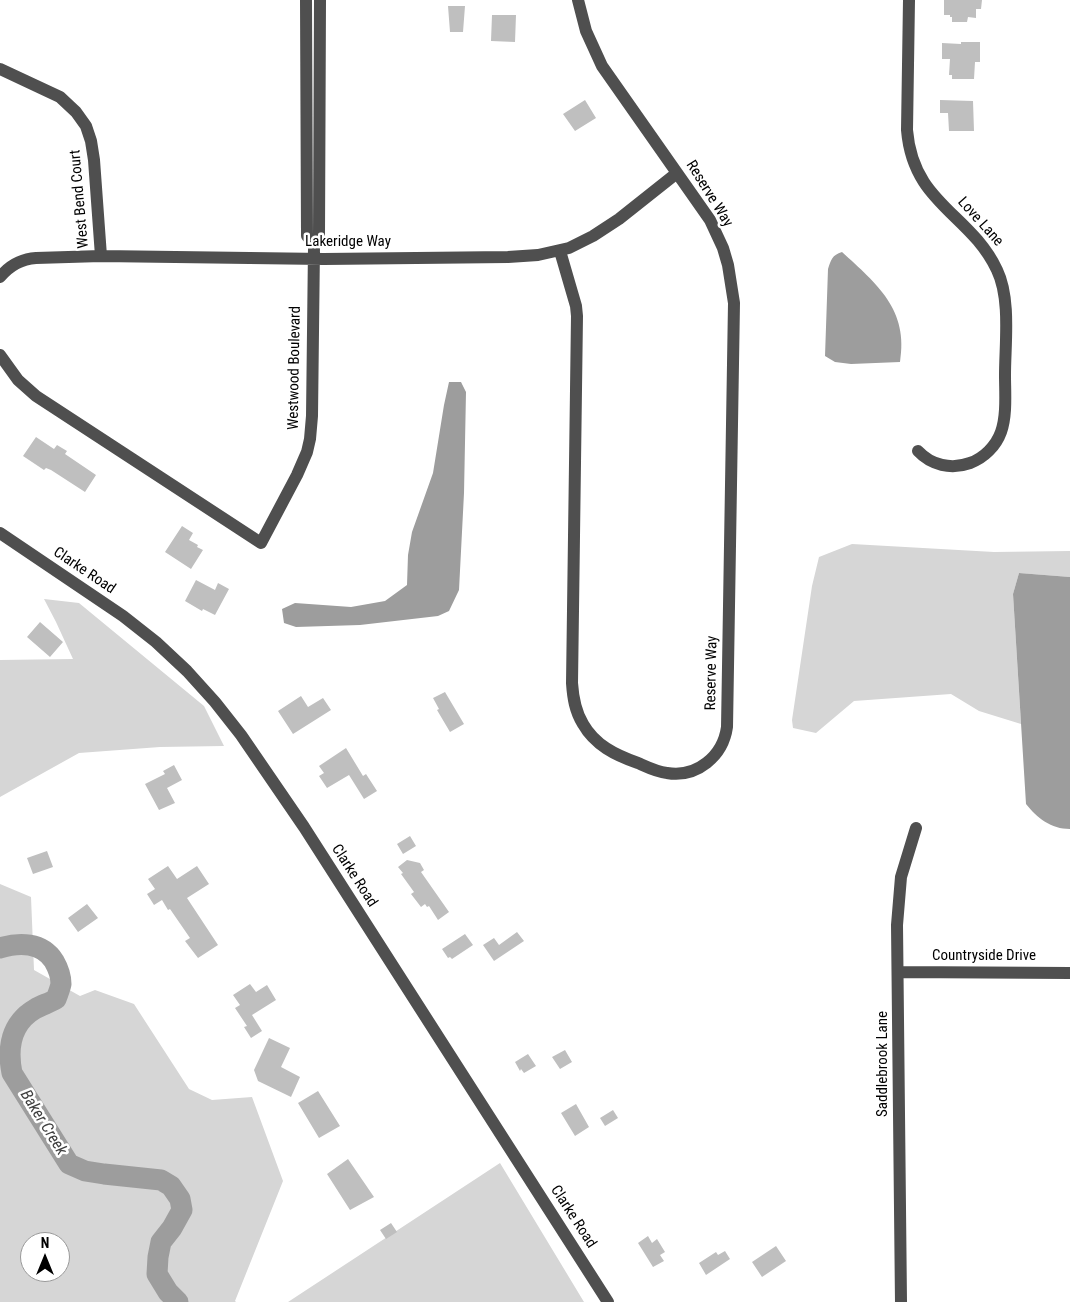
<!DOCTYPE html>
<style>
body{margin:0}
#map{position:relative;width:1070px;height:1302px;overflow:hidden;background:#fff;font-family:"Roboto Condensed",sans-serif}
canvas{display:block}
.north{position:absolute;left:20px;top:1232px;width:50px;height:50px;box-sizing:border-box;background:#fff;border:1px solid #999;border-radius:50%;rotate:0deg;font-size:14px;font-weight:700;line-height:20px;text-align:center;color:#000}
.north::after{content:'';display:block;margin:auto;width:18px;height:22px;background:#000;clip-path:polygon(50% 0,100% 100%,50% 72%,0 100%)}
</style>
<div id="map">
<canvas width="1070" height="1302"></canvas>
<div class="north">N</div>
</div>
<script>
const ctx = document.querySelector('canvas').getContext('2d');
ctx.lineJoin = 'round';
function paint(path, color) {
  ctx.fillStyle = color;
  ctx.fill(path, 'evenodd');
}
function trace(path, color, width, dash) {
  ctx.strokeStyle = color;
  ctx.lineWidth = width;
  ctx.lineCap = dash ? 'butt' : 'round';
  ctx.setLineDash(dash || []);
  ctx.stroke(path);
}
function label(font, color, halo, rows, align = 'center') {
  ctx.font = font + ' "Roboto Condensed",sans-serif';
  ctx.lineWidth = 5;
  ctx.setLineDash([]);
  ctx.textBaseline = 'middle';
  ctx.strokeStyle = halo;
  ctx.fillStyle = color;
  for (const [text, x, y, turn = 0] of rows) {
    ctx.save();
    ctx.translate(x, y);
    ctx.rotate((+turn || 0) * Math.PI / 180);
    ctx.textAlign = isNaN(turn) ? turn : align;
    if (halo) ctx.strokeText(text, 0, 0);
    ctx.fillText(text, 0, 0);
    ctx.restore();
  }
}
paint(new Path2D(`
 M852,544L994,552L1070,551V577L1019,573L1013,594L1021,724L979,711L951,694L854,701L816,733L793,728L792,720L812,586L819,557Z
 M44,599L79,603L204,706L224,746L160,747L79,753L0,797V660L73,659L56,622Z
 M0,884L31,897L34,970L80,996L95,990L134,1004L189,1089L212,1100L252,1097L283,1181L235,1301L236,1302H0ZM30,1242H60V1272H30Z
 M500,1163L584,1302H288Z`), '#d6d6d6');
paint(new Path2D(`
 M842,252C877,284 909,310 900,362L851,364L835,362L825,356L828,269C831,260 832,255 842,252Z
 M449,382H461L466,392L464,493L459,590L449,611L438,616L360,625L296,627L284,623L282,609L295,603L351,607L385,601L407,585L408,555L412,532L433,473L444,405Z
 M1019,573L1070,577V829C1051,829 1037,818 1026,804L1013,594Z`), '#9d9d9d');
trace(new Path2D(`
 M0,948C19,942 42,942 54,961C58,968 61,975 61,984C60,989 58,994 56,999C49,1003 42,1005 35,1009C11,1023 7,1048 12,1073L69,1164L85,1171L104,1174L161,1180L171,1186L180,1199L182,1210L172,1228L161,1242L158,1257L157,1274L168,1292L178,1302`), '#9d9d9d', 21);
paint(new Path2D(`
 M944,0H982L981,9H976V18L968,17L967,22H952V17H950V15H944Z
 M448,6H465L463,32H450Z
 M492,15H516L515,42L491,41Z
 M961,42H980V62H975L974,79H952V75H949L950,59H942V43L961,44Z
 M585,100L596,118L575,131L563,114Z
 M940,100L973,101L974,131H949L948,113H940Z
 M36,437L54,449L57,445L67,451L65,454L96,475L85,492L51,470L46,468L44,470L23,456Z
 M182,526L193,533L189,540L198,545L197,547L203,550L191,569L165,552Z
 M196,580L215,590L218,583L229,589L215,615L203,609L202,611L185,601Z
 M40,622L63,642L50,657L27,637Z
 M445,692L464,724L450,732L437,710L439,709L433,698Z
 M301,696L308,707L323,698L331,710L293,734L278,711Z
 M346,748L363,776L366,774L377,791L364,799L349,775L327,788L319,776L324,773L319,766Z
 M174,765L182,780L167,788L175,803L159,810L145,784L165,774L163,771Z
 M410,836L416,846L403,854L397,844Z
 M47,851L53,867L33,874L27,858Z
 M407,860L420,863L424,870L421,872L449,912L438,920L429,906L427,907L425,904L421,907L411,894L414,892L401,874L403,873L398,867Z
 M168,866L177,879L197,866L209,884L187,898L218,945L198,958L185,941L190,938L170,909L168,910L162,900L154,905L147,894L155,889L148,879Z
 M87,904L98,918L78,932L68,918Z
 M517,932L524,941L494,961L483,945L494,938L499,945Z
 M465,934L473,945L452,959L450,957L448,958L442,949Z
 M250,984L256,992L267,985L276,1000L252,1015L262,1031L251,1038L244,1027L247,1026L235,1008L240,1005L233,995Z
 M269,1038L290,1048L281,1067L300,1077L291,1097L258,1081L254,1070Z
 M565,1050L572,1062L560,1069L552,1057Z
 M528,1054L536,1066L524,1073L521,1069L520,1071L515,1062Z
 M318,1091L340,1126L319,1138L298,1103Z
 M576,1104L589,1127L575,1136L561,1113Z
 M613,1110L618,1118L605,1126L600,1118Z
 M348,1159L374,1197L350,1210L327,1174Z
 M391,1223L397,1232L386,1239L380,1230Z
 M648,1236L652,1243L657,1239L665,1252L660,1255L664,1261L653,1267L638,1243Z
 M776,1246L786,1261L762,1277L752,1262Z
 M725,1251L730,1259L706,1275L699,1263L716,1252L718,1255Z`), '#bfbfbf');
trace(new Path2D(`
 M306,0L307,236L314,243
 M909,0L907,130C913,204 970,213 997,270C1011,299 1005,344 1005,375C1005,393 1007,415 1001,432C996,446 984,458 970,463C951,470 931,465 918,451
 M0,69L60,97L76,112L86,126L91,141L94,160L101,256
 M560,251L576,306L577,316L572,683C573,698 575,711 583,724C595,745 615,755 638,763C647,767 657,772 667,773C697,778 723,756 727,727L734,303L728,265L723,248L710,220L602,66L586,31L578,0
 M0,277C10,265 21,259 36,258L101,256L324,259L508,257L538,255L569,248L593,236L619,219L677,173
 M0,355L18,380L36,396L261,543L297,475L307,452L310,439L312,416L314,247L319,235L320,0
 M0,533L123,616L156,642L187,671L215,702L241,735L304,827L608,1302
 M898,972L1070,973
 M901,1302L897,925L901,877L916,828`), '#4f4f4f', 12);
label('15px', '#000', '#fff', [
 ["Reserve Way",709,194,58],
 ["West Bend Court",80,199,-95],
 ["Love Lane",980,222,48],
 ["Lakeridge Way",348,242],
 ["Westwood Boulevard",295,368,-89],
 ["Clarke Road",84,571,34],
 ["Reserve Way",712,673,-89],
 ["Clarke Road",354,876,57],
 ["Countryside Drive",984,956],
 ["Saddlebrook Lane",883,1064,-90],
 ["Clarke Road",573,1217,57]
]);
label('italic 16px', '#3e3e3e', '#fff', [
 ["Baker Creek",43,1123,58]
]);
</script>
